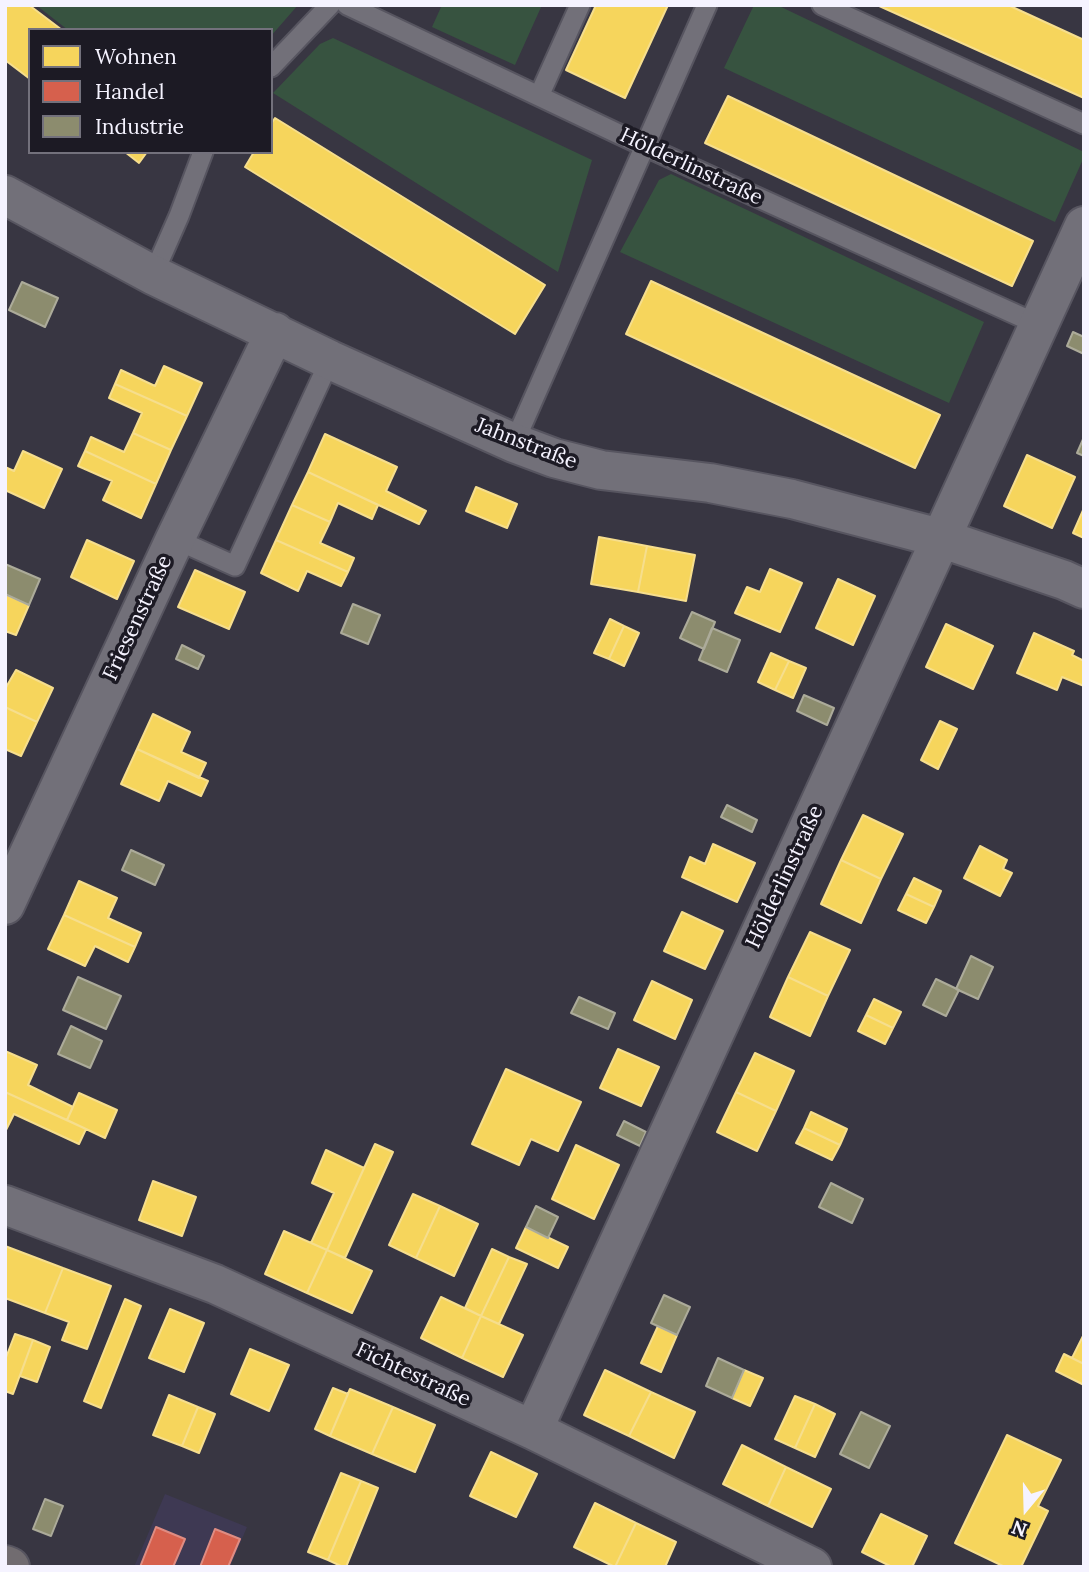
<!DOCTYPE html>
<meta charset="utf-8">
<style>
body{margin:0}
#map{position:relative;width:1089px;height:1572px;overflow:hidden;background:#383642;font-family:Lora,serif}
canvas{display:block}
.frame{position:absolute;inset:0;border:7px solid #f5f3ff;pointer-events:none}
.legend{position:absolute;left:28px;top:28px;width:245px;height:126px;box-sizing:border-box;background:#1c1a24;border:2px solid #73717c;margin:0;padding:9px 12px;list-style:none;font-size:21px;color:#f5f3ff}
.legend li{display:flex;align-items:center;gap:14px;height:35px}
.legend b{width:35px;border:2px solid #73717c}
.north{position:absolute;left:991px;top:1474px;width:70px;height:70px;-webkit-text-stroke:5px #1c1a24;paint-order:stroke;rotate:199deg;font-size:19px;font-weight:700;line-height:28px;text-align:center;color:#f5f3ff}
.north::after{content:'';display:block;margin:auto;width:24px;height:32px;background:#f5f3ff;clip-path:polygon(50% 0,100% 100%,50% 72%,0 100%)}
</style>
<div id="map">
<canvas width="1089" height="1572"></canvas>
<div class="frame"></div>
<ul class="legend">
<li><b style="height:19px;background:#f6d55c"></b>Wohnen</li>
<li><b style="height:19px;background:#d6604d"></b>Handel</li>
<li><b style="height:19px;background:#8c8c6e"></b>Industrie</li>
</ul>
<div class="north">N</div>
</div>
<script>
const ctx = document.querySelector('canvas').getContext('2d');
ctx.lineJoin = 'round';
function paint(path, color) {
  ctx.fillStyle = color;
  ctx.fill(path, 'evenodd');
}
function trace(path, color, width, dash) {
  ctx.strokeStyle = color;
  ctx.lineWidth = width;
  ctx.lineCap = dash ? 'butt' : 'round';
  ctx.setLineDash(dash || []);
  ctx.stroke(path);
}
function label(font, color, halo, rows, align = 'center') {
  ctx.font = font + ' Lora,serif';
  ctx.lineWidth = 7;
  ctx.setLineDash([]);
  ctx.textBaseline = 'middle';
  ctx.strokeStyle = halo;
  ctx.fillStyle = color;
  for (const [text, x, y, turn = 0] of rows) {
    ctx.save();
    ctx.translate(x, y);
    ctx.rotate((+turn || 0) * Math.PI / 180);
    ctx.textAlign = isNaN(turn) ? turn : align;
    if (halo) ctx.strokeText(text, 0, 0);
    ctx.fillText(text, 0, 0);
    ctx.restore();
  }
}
paint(new Path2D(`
 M165,1494L247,1527L230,1567H134Z`), '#3e3953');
paint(new Path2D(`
 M36,5H298L271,36V30H68Z
 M442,5H542L515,65L432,27Z
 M754,5H777L1084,152V157L1055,222L724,68Z
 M333,38L592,160L558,272L273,93L320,44Z
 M671,174L984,322L949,403L620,252L659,180Z`), '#375340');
const homes = new Path2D(`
 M5,5H29L62,30H30V79L5,60Z
 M596,5H668L625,98L566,70Z
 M877,5H1008L1084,40V98Z
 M728,96L1033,241L1012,286L705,143Z
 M275,118L545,285L515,334L245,167L254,152H271V124Z
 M125,152H147L139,163Z
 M651,281L940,415L915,468L626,334Z
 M164,366L202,383L187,416L115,384L121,370L155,386Z
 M115,384L187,416L171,450L133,433L142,413L109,398Z
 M133,433L171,450L156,484L85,451L91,437L124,452Z
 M325,434L397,467L386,491L426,511L419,524L308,472Z
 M23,451L62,469L44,508L5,490V467L14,471Z
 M85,451L156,484L141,518L103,500L112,481L78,466Z
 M1027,455L1075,477L1052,528L1004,506Z
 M308,472L378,505L372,519L338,503L330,522L292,505Z
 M476,487L517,504L507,528L466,511Z
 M292,505L330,522L320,543L354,558L348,572L276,540Z
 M1084,508V538L1073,533Z
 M599,537L647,546L638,592L591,584Z
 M87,540L134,561L117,599L71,577Z
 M276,540L348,572L341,586L307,571L298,591L261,573Z
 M647,546L695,555L686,601L638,592Z
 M770,569L802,583L780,632L735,613L747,587L760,592Z
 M195,570L245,592L229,629L178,607Z
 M838,579L875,596L853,645L816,628Z
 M5,594L29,605L16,635L5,631Z
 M610,619L624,626L609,659L594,653Z
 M946,624L993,646L973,689L926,667Z
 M624,626L639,633L624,666L609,659Z
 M1034,633L1074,651L1072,655L1084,661V686L1062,677L1057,690L1017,673Z
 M771,653L789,661L775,690L758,682Z
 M789,661L806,668L793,698L775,690Z
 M16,670L53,688L37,722L5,707V689Z
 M5,707L37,722L21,756L5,749Z
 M153,714L190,732L181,752L206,763L199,778L137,749Z
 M940,721L957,729L938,769L921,760Z
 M137,749L208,781L201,796L168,781L159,801L121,784Z
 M863,815L903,834L881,879L841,860Z
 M713,844L755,863L737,902L682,877L690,857L705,864Z
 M980,846L1007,860L1003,869L1012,873L1000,896L964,878Z
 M841,860L881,879L861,923L821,904Z
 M914,878L941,891L934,907L906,894Z
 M79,881L117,898L108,918L141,933L135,947L64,915Z
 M906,894L934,907L926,923L898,910Z
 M682,912L723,931L705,969L664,951Z
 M64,915L135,947L128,962L95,946L85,966L48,949Z
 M810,932L850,950L828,996L788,977Z
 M788,977L828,996L810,1036L770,1017Z
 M652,981L692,1000L675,1039L634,1020Z
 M874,999L901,1012L893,1028L866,1015Z
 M866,1015L893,1028L885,1044L858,1031Z
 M618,1049L659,1067L641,1106L600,1088Z
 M5,1051L37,1065L28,1085L73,1107L67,1120L5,1092Z
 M755,1053L794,1071L776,1111L736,1092Z
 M506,1069L581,1102L558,1151L531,1139L519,1165L472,1144Z
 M5,1092L86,1129L79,1144L14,1114L5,1132Z
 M736,1092L776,1111L757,1151L717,1132Z
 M79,1093L117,1110L105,1138L67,1120Z
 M811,1112L847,1129L840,1145L804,1128Z
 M804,1128L840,1145L832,1160L796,1143Z
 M375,1144L393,1152L345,1258L327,1250Z
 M576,1145L619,1165L594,1219L552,1199Z
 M326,1150L364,1168L327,1250L311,1243L334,1193L312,1183Z
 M153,1181L196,1197L182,1236L139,1220Z
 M413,1194L440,1206L416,1258L389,1245Z
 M440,1206L478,1224L454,1276L416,1258Z
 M526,1227L568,1247L558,1268L516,1248Z
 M284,1231L327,1250L307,1293L265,1274Z
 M5,1246L63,1268L45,1313L5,1298Z
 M492,1249L509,1257L481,1316L465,1308Z
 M327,1250L372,1271L352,1313L307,1293Z
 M509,1257L527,1264L499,1324L481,1316Z
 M63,1268L111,1286L87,1349L62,1340L69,1322L45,1313Z
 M441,1297L481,1316L462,1358L421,1338Z
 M125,1299L141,1306L101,1408L84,1401Z
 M170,1309L204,1323L184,1372L149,1358Z
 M481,1316L523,1335L503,1377L462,1358Z
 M658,1326L677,1335L661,1372L641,1363Z
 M15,1334L33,1340L13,1394L5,1391V1360Z
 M1084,1334V1364L1072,1358Z
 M33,1340L50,1347L37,1382L20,1376Z
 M250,1349L289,1365L269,1411L231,1394Z
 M1064,1354L1084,1364V1385L1056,1371Z
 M605,1370L651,1392L629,1436L584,1415Z
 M744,1370L763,1378L750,1406L732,1398Z
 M333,1388L348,1394L330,1436L315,1429Z
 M350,1389L393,1407L372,1454L330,1436Z
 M651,1392L695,1412L674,1458L629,1436Z
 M169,1395L198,1407L182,1446L153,1435Z
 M795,1396L815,1404L795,1448L775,1439Z
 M815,1404L835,1414L815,1457L795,1448Z
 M198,1407L215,1414L199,1453L182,1446Z
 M393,1407L435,1425L415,1472L372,1454Z
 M1007,1435L1061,1460L1038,1506L1048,1511L1021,1567H1005L955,1543Z
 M742,1445L786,1467L768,1506L723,1484Z
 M491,1452L537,1474L516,1517L470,1496Z
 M786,1467L831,1489L812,1527L768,1506Z
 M341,1473L361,1481L328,1560L308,1552Z
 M361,1481L378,1488L346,1567H343L328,1560Z
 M595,1503L636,1523L615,1567L574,1547Z
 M881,1514L927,1536L912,1567H892L862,1552Z
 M636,1523L676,1542L665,1567H615Z`);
paint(homes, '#f6d55c');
trace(homes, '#f6de8d', 2);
const shops = new Path2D(`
 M156,1527L185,1539L173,1567H140Z
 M215,1529L240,1539L228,1567H200Z`);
paint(shops, '#d6604d');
trace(shops, '#df8c82', 2);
const industry = new Path2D(`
 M22,282L58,298L45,327L9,310Z
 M1073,332L1084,337V354L1067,346Z
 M1084,437V456L1077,453Z
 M5,564L40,579L29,605L5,594Z
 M353,604L380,615L368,644L341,633Z
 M692,612L715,622L704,649L680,638Z
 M712,628L740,640L727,672L699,660Z
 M182,645L204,656L198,669L176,659Z
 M804,695L834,708L827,725L797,711Z
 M727,805L757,820L752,832L721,817Z
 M131,850L164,865L155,885L122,870Z
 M971,956L993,967L978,999L956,989Z
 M78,977L121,996L106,1029L63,1010Z
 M936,979L959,990L946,1016L923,1005Z
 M579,997L615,1013L608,1029L571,1013Z
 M71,1026L102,1041L90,1068L58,1054Z
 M624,1121L646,1132L640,1146L617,1135Z
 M831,1183L863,1199L852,1223L819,1207Z
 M536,1206L558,1217L548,1238L526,1227Z
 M664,1295L690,1307L677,1335L651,1323Z
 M718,1358L744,1370L732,1398L706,1386Z
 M861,1412L890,1426L869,1468L840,1454Z
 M45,1499L63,1506L51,1536L33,1529Z`);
paint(industry, '#8c8c6e');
trace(industry, '#acab9a', 2);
const lane = new Path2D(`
 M347,5L644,146L1037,324
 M822,5L1084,124
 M271,67L330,5
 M539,96L580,5
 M153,275L179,216L203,152
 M514,443L707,5
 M175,539L235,566L330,360`);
const street = new Path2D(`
 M5,195L153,275L330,360L514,443L554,458L601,470L710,483L792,499L940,538L1064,580L1084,589
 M5,905L175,539L275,332
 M5,1205L215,1284L533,1430L812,1567
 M533,1430L1084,226`);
const primary = new Path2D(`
 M5,1565L10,1567`);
trace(lane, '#575560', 23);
trace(street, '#575560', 42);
trace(primary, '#575560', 42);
trace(lane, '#727079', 19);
trace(street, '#727079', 38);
trace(primary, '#716c70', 38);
label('21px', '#f5f3ff', '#1c1a24', [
 ["Hölderlinstraße",691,167,25],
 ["Jahnstraße",526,444,21],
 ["Friesenstraße",138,618,-65],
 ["Hölderlinstraße",785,877,-65],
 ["Fichtestraße",413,1375,25]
]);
</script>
